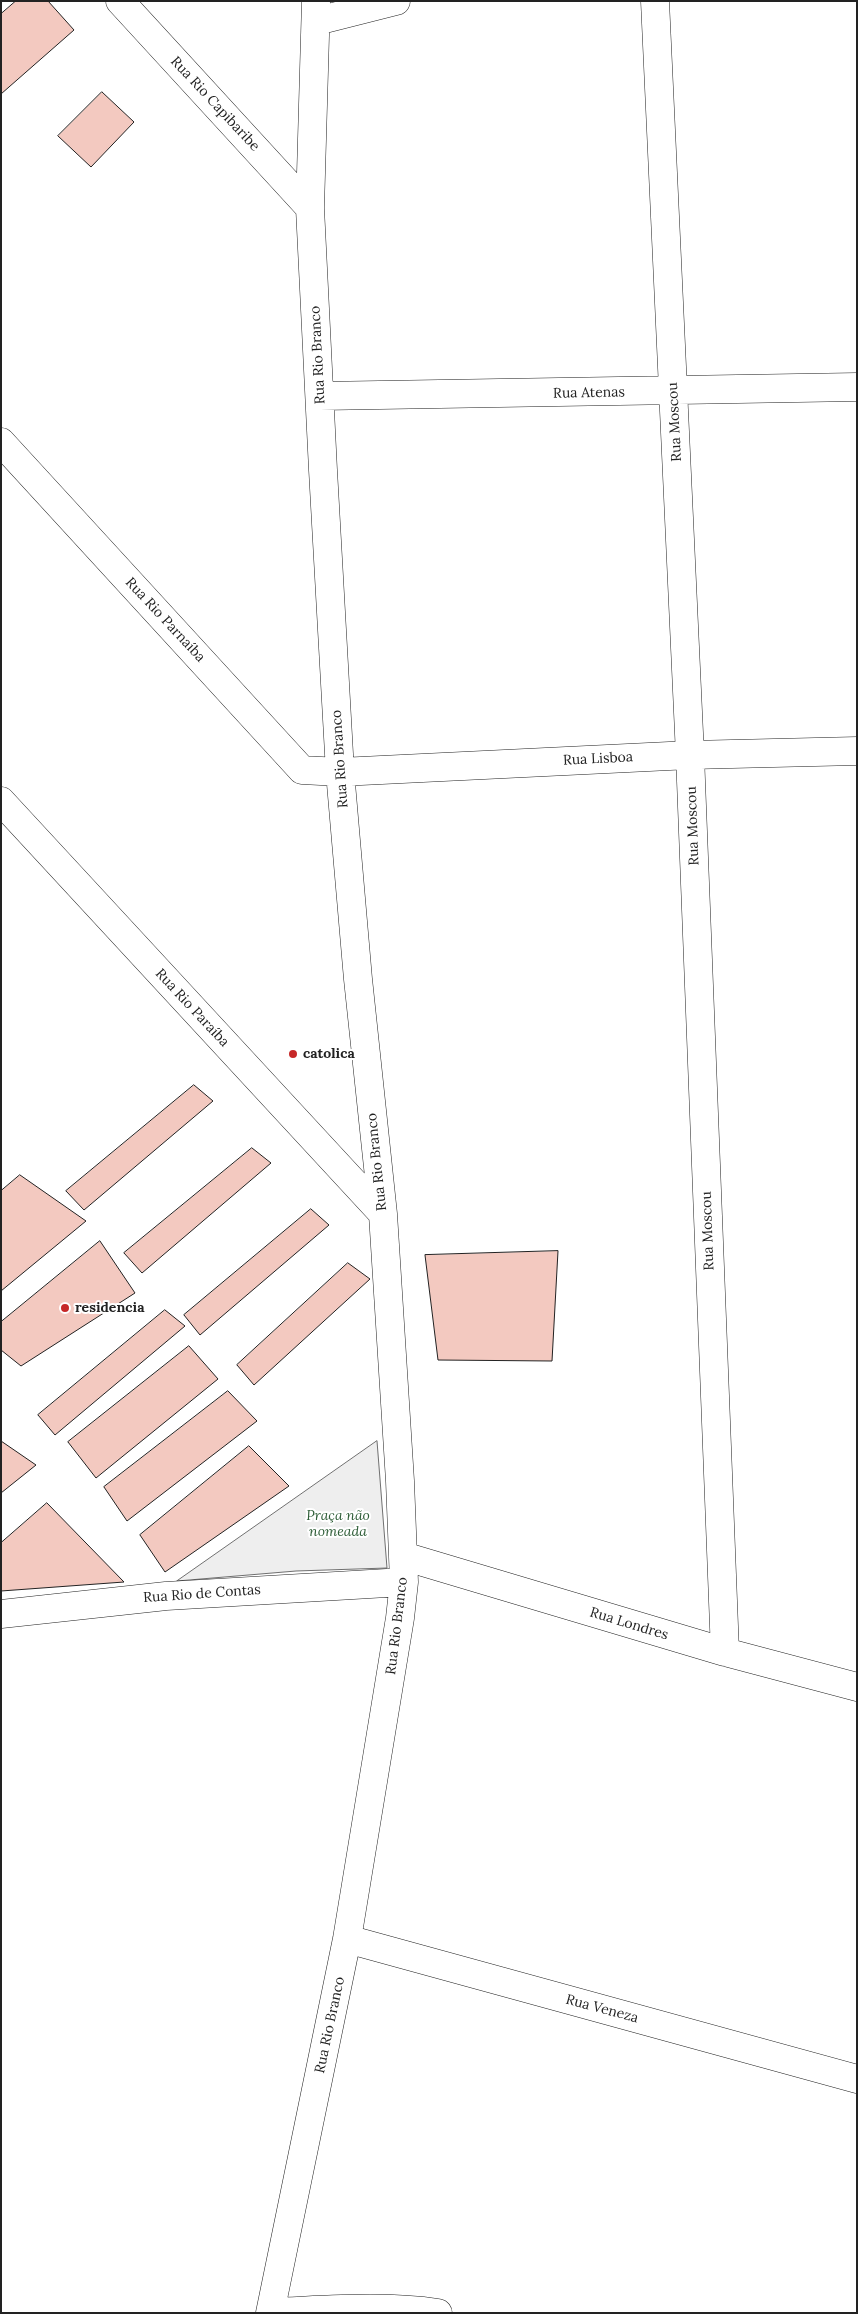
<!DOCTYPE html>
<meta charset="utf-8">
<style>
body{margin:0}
#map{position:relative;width:858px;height:2314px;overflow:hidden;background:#fff;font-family:Lora,serif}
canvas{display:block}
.frame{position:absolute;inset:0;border:2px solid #222;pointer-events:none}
</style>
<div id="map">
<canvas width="858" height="2314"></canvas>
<div class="frame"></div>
</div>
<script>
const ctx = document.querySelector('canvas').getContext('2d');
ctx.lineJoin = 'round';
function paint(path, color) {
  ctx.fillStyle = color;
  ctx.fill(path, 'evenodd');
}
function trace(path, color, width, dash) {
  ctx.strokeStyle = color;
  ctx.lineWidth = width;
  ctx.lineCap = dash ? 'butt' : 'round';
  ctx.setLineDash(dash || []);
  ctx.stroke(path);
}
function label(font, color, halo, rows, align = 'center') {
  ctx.font = font + ' Lora,serif';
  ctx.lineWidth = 4;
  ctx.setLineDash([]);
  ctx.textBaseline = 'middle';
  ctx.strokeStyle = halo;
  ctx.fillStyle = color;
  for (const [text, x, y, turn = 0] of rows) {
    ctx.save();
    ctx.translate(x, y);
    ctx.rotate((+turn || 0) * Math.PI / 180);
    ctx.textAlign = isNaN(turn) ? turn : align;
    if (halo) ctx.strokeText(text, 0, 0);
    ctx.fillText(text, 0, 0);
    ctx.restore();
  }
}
const green = new Path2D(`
 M377,1441L387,1568L296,1571L177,1581Z`);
paint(green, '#eee');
trace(green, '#6f6f6f', 1);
const building = new Path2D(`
 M16,1H48L74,30L1,94V14Z
 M102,92L134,122L91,167L58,136Z
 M194,1085L213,1101L84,1210L66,1191Z
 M252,1148L271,1163L142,1273L124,1253Z
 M20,1175L86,1221L1,1291V1191Z
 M311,1209L329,1225L200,1335L184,1315Z
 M100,1241L135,1293L21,1366L1,1350V1322Z
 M558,1251L552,1361L438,1360L425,1255Z
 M348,1263L370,1279L254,1385L237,1365Z
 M165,1310L185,1326L55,1435L38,1415Z
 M189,1346L218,1379L96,1478L68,1442Z
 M228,1391L257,1421L127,1521L104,1487Z
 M1,1441L36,1465L1,1493Z
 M249,1446L289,1486L165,1572L140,1535Z
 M47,1503L124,1582L1,1591V1543Z`);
paint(building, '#f3c9c0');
trace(building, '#222', 1);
const street = new Path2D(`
 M120,1L310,208
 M655,1L690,755L725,1652
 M317,21L396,1
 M320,396L857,387
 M1,442L302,770L340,772L690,755L857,751
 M1,801L383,1214
 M403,1556L725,1652L857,1687
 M1,1614L166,1596L404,1582
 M347,1939L857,2079
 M271,2312C327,2310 383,2305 438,2313
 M270,2313L347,1939L400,1618L404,1582L400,1481L383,1214L358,979L340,772L323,470L310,208L316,1`);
trace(street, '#222', 29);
trace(street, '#fff', 28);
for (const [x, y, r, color] of [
 [293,1054,5,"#c62828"],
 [65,1308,5,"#c62828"]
]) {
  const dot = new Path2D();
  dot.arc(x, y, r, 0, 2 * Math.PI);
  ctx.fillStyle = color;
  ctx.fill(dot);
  trace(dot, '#fff', 2);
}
label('14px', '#222', '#fff', [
 ["Rua Rio Capibaribe",215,104,47],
 ["Rua Rio Branco",318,355,-93],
 ["Rua Atenas",589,393,-1],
 ["Rua Moscou",675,422,-93],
 ["Rua Rio Parnaíba",165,620,47],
 ["Rua Rio Branco",340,759,-94],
 ["Rua Lisboa",598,759,-3],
 ["Rua Moscou",693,826,-92],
 ["Rua Rio Paraíba",192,1008,47],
 ["Rua Rio Branco",377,1162,-96],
 ["Rua Moscou",708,1231,-92],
 ["Rua Rio de Contas",202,1594,-4],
 ["Rua Londres",629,1624,17],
 ["Rua Rio Branco",397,1626,-83],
 ["Rua Veneza",602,2009,15],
 ["Rua Rio Branco",330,2025,-78]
]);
label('bold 14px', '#222', '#fff', [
 ["catolica",303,1054],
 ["residencia",75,1308]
], 'left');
label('italic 14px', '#2f5e38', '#fff', [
 ["Praça não",338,1516],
 ["nomeada",338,1532]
]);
</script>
